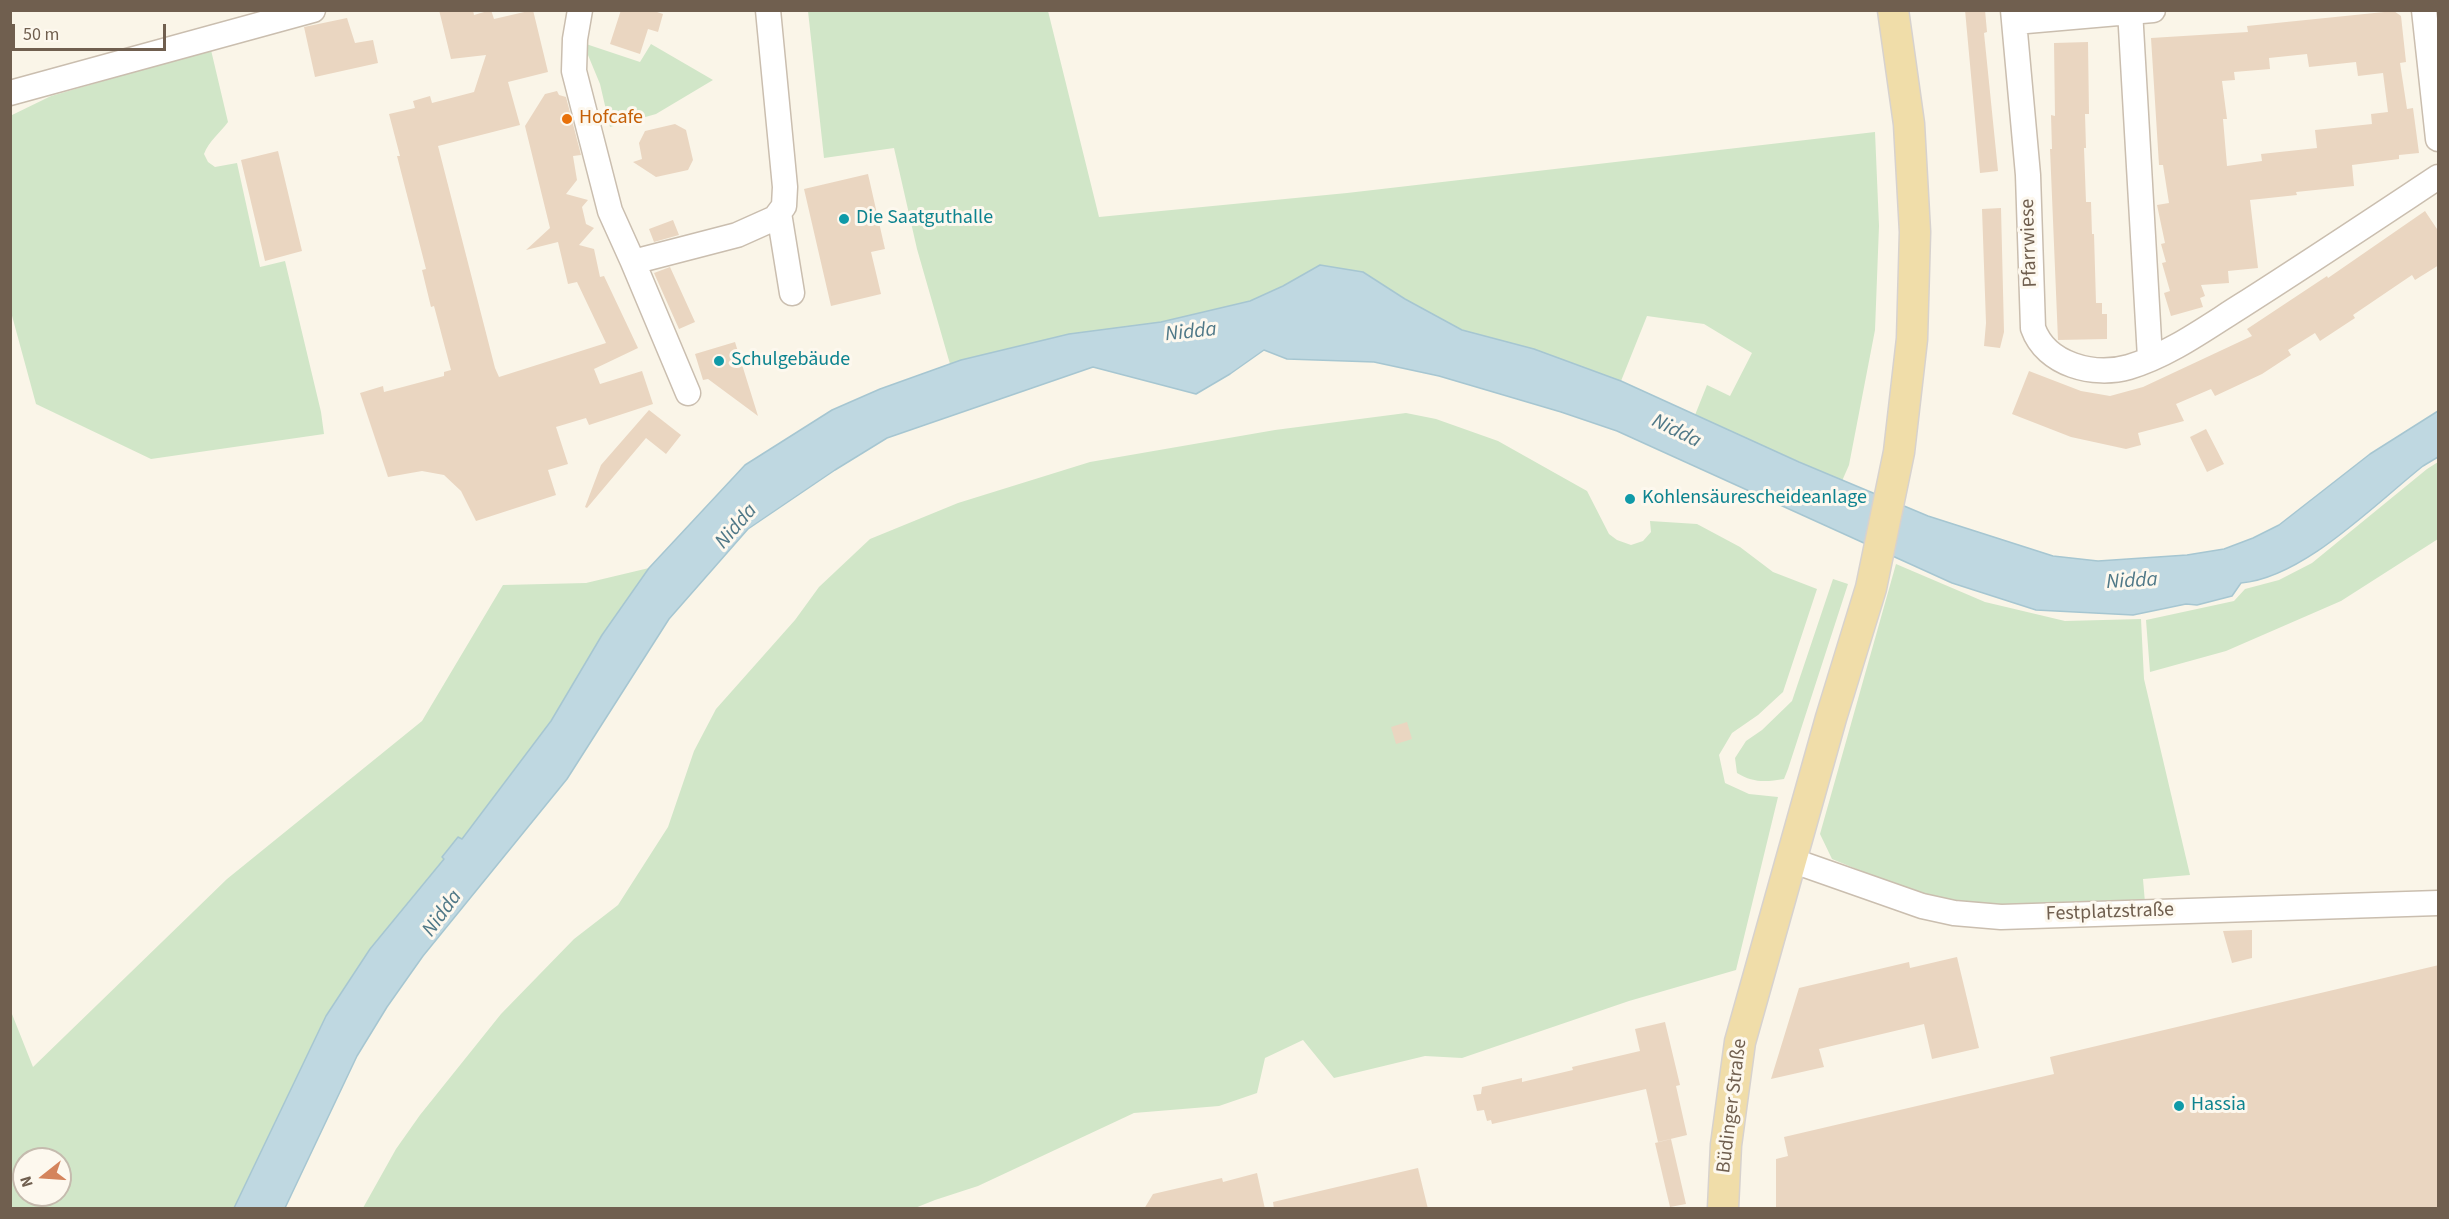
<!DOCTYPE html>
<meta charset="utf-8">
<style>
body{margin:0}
#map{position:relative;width:2449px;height:1219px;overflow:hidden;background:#faf5e8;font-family:"Source Sans 3",sans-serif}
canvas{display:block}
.frame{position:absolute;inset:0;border:12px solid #705f4f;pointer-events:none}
.north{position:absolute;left:12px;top:1147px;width:60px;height:60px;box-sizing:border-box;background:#fdf8ee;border:2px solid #c5bbae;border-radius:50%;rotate:253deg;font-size:16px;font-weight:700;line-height:24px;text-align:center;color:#705f4f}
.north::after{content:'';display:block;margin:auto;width:21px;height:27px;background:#d4845c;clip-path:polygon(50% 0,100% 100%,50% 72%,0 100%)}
.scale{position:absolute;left:12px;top:24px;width:154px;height:27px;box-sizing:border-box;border:3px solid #705f4f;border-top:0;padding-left:8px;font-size:18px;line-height:21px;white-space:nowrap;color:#705f4f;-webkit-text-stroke:4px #fdf8ee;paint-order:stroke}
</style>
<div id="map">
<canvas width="2449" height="1219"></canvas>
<div class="frame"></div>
<div class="north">N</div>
<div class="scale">50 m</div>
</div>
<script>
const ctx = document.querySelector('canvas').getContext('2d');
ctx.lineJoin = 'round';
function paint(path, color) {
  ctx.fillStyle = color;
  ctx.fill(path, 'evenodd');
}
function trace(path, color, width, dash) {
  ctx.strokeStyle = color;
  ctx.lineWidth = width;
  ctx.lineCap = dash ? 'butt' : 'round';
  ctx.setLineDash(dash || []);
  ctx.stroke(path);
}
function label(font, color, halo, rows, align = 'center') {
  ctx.font = font + ' "Source Sans 3",sans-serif';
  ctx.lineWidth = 6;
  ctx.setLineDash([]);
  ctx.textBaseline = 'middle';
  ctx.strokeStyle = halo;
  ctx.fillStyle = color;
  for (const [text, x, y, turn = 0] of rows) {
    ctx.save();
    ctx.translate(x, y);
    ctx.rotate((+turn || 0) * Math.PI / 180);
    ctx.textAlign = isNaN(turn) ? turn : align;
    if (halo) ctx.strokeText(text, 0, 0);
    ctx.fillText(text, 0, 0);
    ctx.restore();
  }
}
paint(new Path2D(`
 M808,11H1048L1099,217L1347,193L1875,132L1879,226L1875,330L1849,465L1842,481L1695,415L1707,385L1730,396L1752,353L1704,324L1647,316L1621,381L1534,349L1462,330L1405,299L1363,272L1283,286L1250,301L1161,322L1069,334L950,364L917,249L894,148L824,158Z
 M583,43L640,62L651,44L713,80L656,114L610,127L600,84Z
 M211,50L228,122C220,133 209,141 204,154L208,162L215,167L237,163L260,267L285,261L321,412L324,434L151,459L36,404L11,312L10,116L51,96Z
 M1406,413L1436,419L1498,441L1587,491L1609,534L1617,540L1631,545L1643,541L1651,532L1650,521L1697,524L1740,547L1773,572L1817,589L1783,692L1758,715L1732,733L1719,755L1725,783L1749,794L1778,797L1736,970L1629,1001L1462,1058L1425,1056L1334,1078L1303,1040L1265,1058L1257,1093L1219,1106L1134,1113L978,1186L935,1200L915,1208H363L396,1149L420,1115L501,1014L574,939L618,905L668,827L694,751L716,709L795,620L819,587L870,539L958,503L1090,462L1275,430Z
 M2438,462V539L2341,601L2226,651L2150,672L2146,620L2234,601L2245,589L2279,580L2312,563L2427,469Z
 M1896,564L1985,602L2065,621L2141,619L2144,679L2190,875L2143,879L2145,903L1972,908L1888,882L1832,859L1820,834Z
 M649,568L602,635L551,721L462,839L458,838L442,857L444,859L370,949L326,1016L234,1208H11L10,1009L33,1067L227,879L422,721L503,585L586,583ZM24,1159H60V1195H24Z
 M1833,579L1848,584L1788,769L1784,779C1766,782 1753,783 1737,773L1735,758L1746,741L1762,730L1792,701Z`), '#d1e6c8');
const water = new Path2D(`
 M1320,265L1363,272L1405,299L1462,330L1534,349L1621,381L1799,462L1928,516L2053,556L2098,561L2187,555L2224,549L2253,538L2279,525L2370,454L2438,411V457L2423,466C2374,505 2303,578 2241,583L2232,596L2197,605L2186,604L2133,615L2036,610L1952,583L1617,431L1561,412L1439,376L1374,362L1287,359L1264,350L1230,374L1196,394L1093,367L887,438L835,470L748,529L669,619L567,779L423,956L387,1007L357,1056L285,1208H234L326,1016L370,949L444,859L442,857L458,837L462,839L551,721L602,635L649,568L745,465L832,410L880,389L961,360L1069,334L1161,322L1250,301L1283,286Z`);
paint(water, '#bfd8e1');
trace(water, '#a6c6d1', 1.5);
paint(new Path2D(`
 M439,10H473L474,15L491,10L494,19L533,10L548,72L508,82L520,125L438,146L495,368L499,377L606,343L577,282L568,284L558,242L526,250L550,228L525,126L545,94L557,91L559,95L566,97L581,155L573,156L577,180L566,194L588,200L582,207L586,224L594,228L579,245L594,249L600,277L604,276L638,348L594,369L600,384L642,371L653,404L589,425L586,418L556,427L568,464L548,470L556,495L476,521L461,491L444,475L422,471L388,477L360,393L383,386L384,392L444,376V372L451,370L434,306L431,307L422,270L426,269L397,156H400L389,114L415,108L413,101L430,96L432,103L474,92L486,55L451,59Z
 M621,10H651L663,14L658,32L648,29L640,54L610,44Z
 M1965,10H1985L1987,32L1984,33L1998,171L1980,173Z
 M2394,11L2401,16L2406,62L2400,63L2407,109L2413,108L2419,153L2399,155V159L2352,165L2354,186L2296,192L2297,195L2250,200L2258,268L2228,271L2229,283L2201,285L2205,296L2200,298L2203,307L2171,316L2164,293L2170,291L2162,263L2166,262L2161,244L2165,243L2157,205L2169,203L2163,165H2159L2151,38L2248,32L2247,26ZM2307,54L2309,67L2356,62L2358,76L2383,73L2388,112L2371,114L2372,124L2315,130L2317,148L2261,154L2262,161L2227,166L2223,119H2227L2222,81L2235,80L2234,72L2270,69L2269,58Z
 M347,18L355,43L373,40L378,63L315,77L304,27Z
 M2088,42L2089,114H2085L2086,148H2084L2086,202H2091L2092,234H2094L2096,303H2102V314H2107V339L2058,340L2050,149H2052L2051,115L2055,116L2054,43Z
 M675,124L686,130L693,160L688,170L656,177L633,162L642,159L639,143L645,131Z
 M278,151L302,251L265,261L241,160Z
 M868,174L885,249L871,252L881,294L831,306L804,189Z
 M2001,208L2004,332L2000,348L1984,346L1986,323L1982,209Z
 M2425,211L2439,232V265L2415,280L2412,275L2353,315L2355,318L2320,341L2315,333L2288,350L2291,355L2262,374L2215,396L2211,389L2176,404L2184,421L2138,433L2141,445L2126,449L2071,437L2012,414L2029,371L2081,391L2110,396L2143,387L2252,336L2247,329L2327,276L2328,278Z
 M673,220L679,235L654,242L649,229Z
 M670,267L695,322L679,329L654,273Z
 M735,342L758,416L708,379L703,380L695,354Z
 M649,410L681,435L666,454L646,438L587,508L585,507L601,465Z
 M2206,429L2224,464L2207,472L2190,437Z
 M1407,722L1412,739L1396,744L1391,727Z
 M2252,930V958L2232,963L2223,931Z
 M1957,957L1979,1048L1932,1059L1924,1024L1819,1049L1824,1067L1771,1079L1799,988L1909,962L1910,968Z
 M2439,965V1209H1776V1159L1788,1156L1784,1137L2054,1074L2050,1057Z
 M1665,1022L1680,1085L1676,1086L1687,1135L1658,1142L1646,1089L1492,1124L1491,1120L1487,1121L1484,1110L1477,1111L1473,1095L1481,1094L1482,1087L1522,1078V1082L1573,1070L1572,1067L1640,1051L1635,1029Z
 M1671,1139L1686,1204L1670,1207L1655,1143Z
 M1418,1168L1428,1209H1274L1273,1202Z
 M1257,1173L1265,1209H1144L1153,1194L1222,1178L1223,1182Z`), '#ead6c1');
const minor = new Path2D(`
 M580,10L575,39L574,71L610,211L633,262L737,235L775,218L784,206L785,187L768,10
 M2013,10L2028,175L2033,328C2046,365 2094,377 2129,367C2169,355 2206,328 2241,306C2307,264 2373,220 2438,177
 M2130,10L2150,358
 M2424,10L2438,139
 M2015,22L2153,10
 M10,93L313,10
 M779,213L792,293
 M633,262L688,393
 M1791,860L1922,906L1954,913L2001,917L2438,903`);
const major = new Path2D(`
 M1723,1208L1726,1145L1740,1042L1831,718L1871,588L1899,452L1912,339L1915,232L1909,124L1893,10`);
trace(minor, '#cabeaf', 27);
trace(major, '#d7d2ce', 33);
trace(minor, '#fff', 24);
trace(major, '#f0dda9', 30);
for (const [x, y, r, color] of [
 [567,119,6,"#e8710a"],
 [844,219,6,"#0f9aa8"],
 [719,361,6,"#0f9aa8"],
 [1630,499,6,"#0f9aa8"],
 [2179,1106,6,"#0f9aa8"]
]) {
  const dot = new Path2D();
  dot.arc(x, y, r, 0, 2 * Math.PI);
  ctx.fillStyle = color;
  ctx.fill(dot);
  trace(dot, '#fdf8ee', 2);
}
label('20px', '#c56008', '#fdf8ee', [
 ["Hofcafe",579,119]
], 'left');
label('20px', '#0d838f', '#fdf8ee', [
 ["Die Saatguthalle",856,219],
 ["Schulgebäude",731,361],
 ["Kohlensäurescheideanlage",1642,499],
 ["Hassia",2191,1106]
], 'left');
label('20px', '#705f4f', '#fdf8ee', [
 ["Pfarrwiese",2030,243,-92],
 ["Festplatzstraße",2110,913,-2],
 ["Büdinger Straße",1733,1106,-83]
]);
label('italic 21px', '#4f7887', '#fdf8ee', [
 ["Nidda",1191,333,-6],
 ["Nidda",1676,432,26],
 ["Nidda",737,527,-49],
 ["Nidda",2132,582,-3],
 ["Nidda",443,914,-54]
]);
</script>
